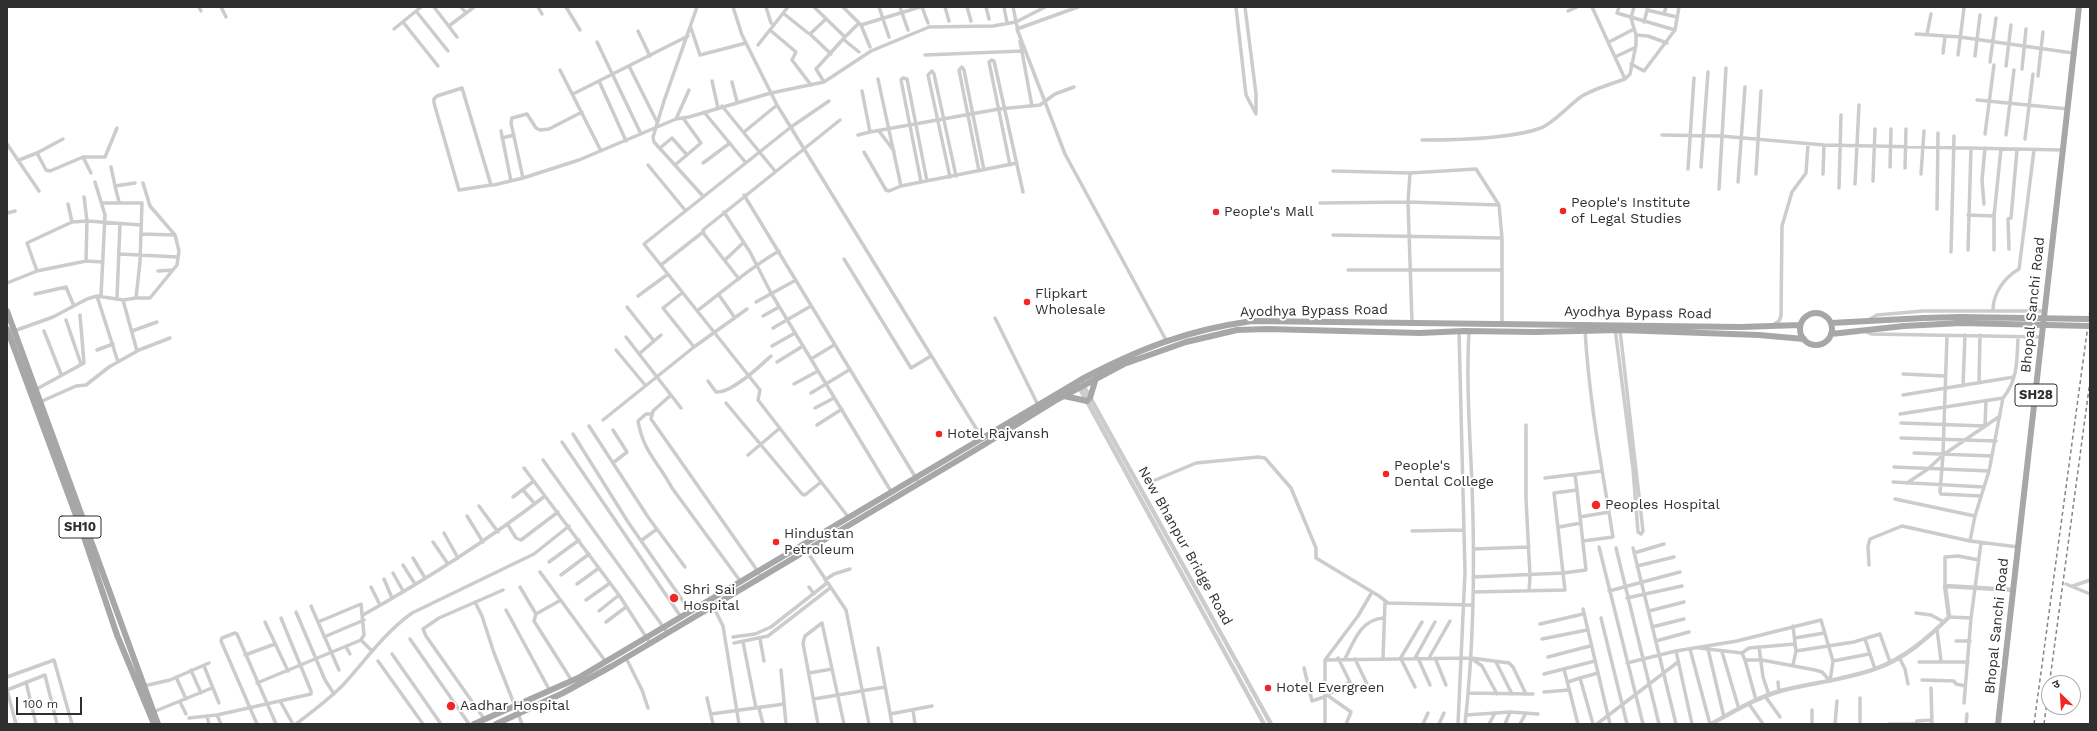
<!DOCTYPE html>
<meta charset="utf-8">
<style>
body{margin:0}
#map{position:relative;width:2097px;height:731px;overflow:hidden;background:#fff;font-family:"Work Sans","Noto Sans Devanagari",sans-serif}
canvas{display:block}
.frame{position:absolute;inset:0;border:8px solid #2f2f2f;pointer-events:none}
.north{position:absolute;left:2041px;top:675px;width:40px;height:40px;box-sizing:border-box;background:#fff;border:1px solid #acacac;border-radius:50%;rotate:335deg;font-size:11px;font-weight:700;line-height:16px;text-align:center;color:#2f2f2f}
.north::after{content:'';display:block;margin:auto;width:14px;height:18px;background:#f12625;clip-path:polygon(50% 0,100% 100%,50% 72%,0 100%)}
.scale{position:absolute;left:16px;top:697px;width:66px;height:18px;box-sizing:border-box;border:2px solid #2f2f2f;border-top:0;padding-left:5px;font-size:12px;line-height:14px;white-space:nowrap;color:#2f2f2f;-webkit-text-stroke:3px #fff;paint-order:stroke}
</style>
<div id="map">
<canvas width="2097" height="731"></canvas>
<div class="frame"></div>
<div class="north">उ</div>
<div class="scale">100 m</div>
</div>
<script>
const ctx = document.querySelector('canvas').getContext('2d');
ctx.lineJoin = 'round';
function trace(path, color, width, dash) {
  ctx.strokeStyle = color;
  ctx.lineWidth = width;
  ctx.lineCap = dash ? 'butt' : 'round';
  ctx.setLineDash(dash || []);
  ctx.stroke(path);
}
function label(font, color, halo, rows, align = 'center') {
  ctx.font = font + ' "Work Sans",sans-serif';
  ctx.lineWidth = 4;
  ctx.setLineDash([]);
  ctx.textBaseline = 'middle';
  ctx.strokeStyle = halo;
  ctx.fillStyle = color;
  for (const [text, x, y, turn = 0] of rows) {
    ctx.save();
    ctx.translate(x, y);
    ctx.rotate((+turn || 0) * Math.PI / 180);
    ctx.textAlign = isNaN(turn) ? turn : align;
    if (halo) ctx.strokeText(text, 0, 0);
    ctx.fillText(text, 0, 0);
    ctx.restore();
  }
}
trace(new Path2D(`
 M199,7L201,11
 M221,7L226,17
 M434,7L457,37
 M461,7L466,13
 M538,7L542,14
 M566,7L580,30
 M697,7L664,101L653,137L654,142L702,195
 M733,7L742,35L777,105L982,438
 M766,7L771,23
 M814,7L845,37L816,69L824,82
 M843,7L861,25L870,47
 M879,7L889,37
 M900,7L908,30
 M922,7L928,23
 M945,7L949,21
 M967,7L971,21
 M986,7L989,19
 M1004,7L1007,23
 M1013,7L1018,31
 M1078,7L1017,29L1065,154L1166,340
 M1236,7L1246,95L1256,114
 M1245,7L1256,94V113
 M1592,7L1625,79
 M1619,7L1617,13L1675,30
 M1647,10L1677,17
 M416,11L448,51
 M1568,11L1577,7
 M783,13L808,33
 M1664,14L1666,7
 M826,19L810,34L831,54
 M403,22L438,66
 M1644,22L1648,7
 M861,25L920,7
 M449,26L474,7
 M691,28L700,55L746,43
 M394,29L421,7
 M770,30L796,52L792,60L811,85
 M638,31L650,56
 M1916,34L1960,37L2073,53
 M1927,34L1931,14
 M1636,35L1648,36L1667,43
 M845,37L859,23
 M843,39L859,52
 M1020,41L1032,106
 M597,42L641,134
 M1609,42L1634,29
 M758,45L788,7
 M1943,53L1945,37
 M925,55L1022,51
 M1958,55L1964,8
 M1975,56L1980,15
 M1615,57L1634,48
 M1990,62L1996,18
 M1631,64L1644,71L1675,30L1679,7
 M629,66L657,122
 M2006,66L2011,25
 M2022,69L2026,29
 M560,70L601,151
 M2038,76L2043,32
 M878,79L901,186
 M599,81L626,141
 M712,81L718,108
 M732,82L737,102
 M862,91L870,132L999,109L1040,105L1055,94L1074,87
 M573,94L688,36
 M1977,100L2068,109
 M829,101L791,127L644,244L760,390L758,400L849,518
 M722,106L775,171
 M704,112L746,163
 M676,119L689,90
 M501,131L511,181
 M879,131L894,151
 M744,132L777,105
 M1985,134L1994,65
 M858,135L870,132
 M1662,135L1721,136L1824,145L2062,150
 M2006,135L2014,70
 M502,138L514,135
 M2025,139L2033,74
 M1422,140C1454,140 1511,139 1541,128C1555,122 1569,105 1582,96C1594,89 1611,84 1625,79L1630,74L1636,45V35L1631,18L1634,7
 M7,144L39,191
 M660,148L672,138L687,155
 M864,152L886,190L889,191L901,186L1017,163
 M37,153L46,170L50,171L83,157L91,173
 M83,157H105L117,128
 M19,160L37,153L63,139
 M703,163L730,143
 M648,165L685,210
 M675,165L701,143L683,118
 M1010,165L989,62L992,60L994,61L1023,192
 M111,167L115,186
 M1701,167L1708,72
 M1890,167L1891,129
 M1905,168L1906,129
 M1688,169L1694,78
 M979,171L959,70L962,67L964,70L984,170
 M1333,171L1410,173L1476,169L1499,205L1502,238V323
 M1410,173L1408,202L1412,322
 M1756,174L1761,91
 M1823,174L1824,145
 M1921,174L1924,131
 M950,177L928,75L932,71L934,74L956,176
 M523,178L511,123L512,118L527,114L536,128L540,130L549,129L582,112
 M1873,181L1875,129
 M95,182L105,215L101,296
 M921,182L901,80L903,78L907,79L927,181
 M1738,182L1745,87
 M1855,184L1859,105
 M491,185L462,88L437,96L434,99V103L459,190L491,185H494L523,178L579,160L676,119L689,117L771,93L824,82L871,51L929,27L993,26L1016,22L1045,7
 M1839,188L1841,115
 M1719,189L1726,68
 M744,195L919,483
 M84,197L87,221L86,261L103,262
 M119,202L115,186L135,183
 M102,203H142L140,262L136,298
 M1320,203L1408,202L1499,205
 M68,204L72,222L87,221L141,225
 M1984,204L1982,180L1985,148
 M1937,209L1938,133
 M724,212L750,252L771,293L892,493
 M7,213L15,211
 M1968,215L1994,216
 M141,234L175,235
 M1333,235L1502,238
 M29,242L72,222
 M27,243L37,271
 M2009,249L2008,219L2011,218L2017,150
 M1968,250L1971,148
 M1994,250V216L2001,149
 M1951,252L1954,136
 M119,254L178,257
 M844,259L911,368L931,356
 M725,260L743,243
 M661,265L703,232
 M1348,270H1502
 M158,271L173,270
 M739,279L704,234L703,230L840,120
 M7,283L37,271L86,261
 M682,293L663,308L694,347
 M35,294L66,287L74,306
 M719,295L735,318
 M97,296L118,362
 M638,296L668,274
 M117,298L120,224
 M123,300L137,351
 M756,302L796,280
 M627,307L654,341
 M1993,310C1993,293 2005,277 2019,269L2034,150
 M697,311C724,291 749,268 779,251
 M763,316L779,307
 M995,318L1038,405
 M1870,319L1877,315L1923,311H2045
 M66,320L81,364
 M1773,325L1779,321L1781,316L1782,226L1792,192L1806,173L1808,144
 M773,328L811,306
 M1615,328L1633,469L1638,532L1641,534
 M1620,330L1643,531L1641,534
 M14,331L53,317L87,299L97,296L123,300L136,298H150L177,265L179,251L175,235L150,206L143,183
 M44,331L61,374
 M132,331L157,322
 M1864,331L1871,334L2042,337
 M1947,336L1943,455L1940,492L1941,494L1981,496
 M626,337L681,408
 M772,346L795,333
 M97,350L113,344
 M616,350L645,385
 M639,354L661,335
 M811,359L834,345
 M777,362L803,346
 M1903,374L1945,376
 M708,381L716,392C731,394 760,366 771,356
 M1979,383L1980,335
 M794,384L818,371
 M1963,386L1965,335
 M35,390L84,363L80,315
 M811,393L849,370
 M671,395L653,411L651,419L759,573
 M1903,395L2014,377
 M40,402L76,386L86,385L109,367L139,350L170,338
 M726,403L802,494L805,495L821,482
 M815,408L834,398
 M651,414H646L638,421C644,454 658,461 672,488L741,582
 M1900,414L2003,398
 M603,420L694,347L747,309
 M1901,423L1985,426L1986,401
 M817,425L842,409
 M1526,425V499L1530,576L1529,591
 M589,426L648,517L685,567
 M573,434L628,522L690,611
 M1901,438L1996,441
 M562,442L681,617
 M1914,453L1992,456
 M748,455L780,428
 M543,460L667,632
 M613,463L627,452L613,430
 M1894,467L1989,471
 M524,468L619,595L650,643
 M1575,475L1577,490L1554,493L1563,573L1586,570L1577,490
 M1545,478L1602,471
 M1153,481L1196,463L1258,457L1265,458L1291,488L1316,548V558L1379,596L1388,603L1473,605
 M1893,482L1984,487
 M1907,483L1928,469L1943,455L2000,416
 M523,490L535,504
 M513,497L534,481
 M1895,499L1975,516
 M479,506L498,532
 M467,516L483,542
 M1580,517L1609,512
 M508,525L516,538L521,540L558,512
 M1559,527L1581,523
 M1412,531L1464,530
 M444,533L458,558
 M642,540L657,529
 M1583,541L1613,537C1602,468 1589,400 1585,330
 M1970,541L1975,516L1989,471L2003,398C2018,380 2017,359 2018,337
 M433,542L448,564
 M1599,547L1643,724
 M1616,548L1659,724
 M1633,548L1676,724
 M1473,549L1529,547
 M806,550L846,610L869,724
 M1634,553L1664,544
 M413,558L425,578
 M549,562L579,540
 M403,565L415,584
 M1869,565L1868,546L1870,539L1902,526L1970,541L2018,547
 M1637,566L1674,557
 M540,572L606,662
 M393,573L403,591
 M561,575L589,554
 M384,579L392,598
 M825,580L834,574L850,569
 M577,584L599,568
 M2066,584L2090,594
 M1945,586V557L1958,556L1979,560
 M2073,586L2090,580
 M371,587L380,605
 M520,587L536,614
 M809,587L814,594
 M1609,591L1680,572
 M1473,592L1565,590L1563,573L1473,577
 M1627,598L1682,586
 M561,600L536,614L534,621L572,681
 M586,600L610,583
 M475,602L482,616L494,653L522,724
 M311,606L339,670
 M713,606L723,626L739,724
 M1583,609L1610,724
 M506,610L550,691
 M599,611L619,595
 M1649,611L1684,602
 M296,612L325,680L334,694
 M1916,613L1931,615L1944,622
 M363,615C427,579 488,540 545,496
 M1949,617L1971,618
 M1601,618L1627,724
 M265,622L288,671
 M606,622L626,607
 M1540,624L1583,614
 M1793,626L1796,651L1793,665
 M1652,627L1684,619
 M1937,629L1941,661
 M324,637L364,620
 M733,637L755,634L771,627L827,583
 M1795,638L1824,633
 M410,639L469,724
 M760,639L764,661
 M1542,639L1587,630
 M1865,639L1875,669
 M361,640L372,651
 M1656,641L1689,632
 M1956,641H1970
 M743,642L756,708
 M734,643L768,636L830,588
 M346,647L350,654
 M1759,647L1763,677L1769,695
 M878,648L892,724
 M1699,648L1742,653L1745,660H1762L1815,670L1822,672L1830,681
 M1690,649L1710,724
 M1708,649L1724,717
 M1676,651L1692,724
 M1796,651L1854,642L1880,634L1890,662
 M1722,652L1739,709
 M1742,653L1749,648L1795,644
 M392,654L441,724
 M245,655L275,644
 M1548,657L1590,646
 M1899,657L1905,669L1908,684
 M626,658L642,690L648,708
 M1383,658L1385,602
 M1415,658L1435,622
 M1418,658L1430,685
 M1429,658L1450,621
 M1435,658L1446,685
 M1471,658L1482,666L1497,694
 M1345,659C1354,641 1361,619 1384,618
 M1355,659L1367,684
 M1400,659L1422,622
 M1401,659L1415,687
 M1325,660L1358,616L1372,592
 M1745,660L1756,700
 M378,661L423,724
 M1496,662L1512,694
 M1919,662H1968
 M1627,663L1676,651L1737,641L1821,620L1833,661
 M204,666L219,703
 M1304,668L1312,701L1324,697L1350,682L1338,658
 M1564,669L1578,724
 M191,670L201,693
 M781,670L786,724
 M809,673L832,669
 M1544,674L1595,661
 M7,677L54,660L72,724
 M176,677L186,699
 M1580,678L1598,673
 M1922,680L1954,681L1956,684L1965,686
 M1830,681L1833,661L1869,654
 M26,682L36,724
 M1568,682L1580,678L1593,724
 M1778,682L1779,692
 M257,683L361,640L364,635L361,604L318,622
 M144,686L170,680L209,663
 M1931,688L1932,724
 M7,690L45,675L57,724
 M7,690L16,724
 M1544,692L1569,690
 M1468,693L1533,694
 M1327,695L1351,712L1346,724
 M1765,696L1780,717
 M707,698L713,724
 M814,699L885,687
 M280,701L293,724
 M180,702L186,714
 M1964,703L1971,618L1981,543
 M1749,704L1763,724
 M759,708L763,724
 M913,710L915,724
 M1812,710V724
 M153,712L212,688
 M711,714L784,704
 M890,714L932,706
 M217,715L221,724
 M1466,715L1510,712L1538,714
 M207,716L209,724
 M189,718L217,715L311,694V691L281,618
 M485,720L426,636L423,629L439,618L503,590
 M1916,723L1917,721L1932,720
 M257,724L221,641L222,638L235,633L237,634L276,724
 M296,724C312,712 328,700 342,686C365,661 384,633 412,613L534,554L569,526
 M818,724L803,643L805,636L822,623L844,724
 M1325,724V660L1471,658L1509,663L1513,667L1526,694
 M1423,724L1428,713
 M1439,724L1444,713
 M1458,724L1465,572L1459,331
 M1465,724C1474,645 1475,565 1472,485C1470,434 1466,383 1469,331
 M1489,724L1495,713
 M1505,724L1510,712
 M1520,724L1526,713
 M1597,724L1678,662
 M1835,724L1837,701
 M1860,724V698
 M1889,724H1916
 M1966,724L1967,714`), '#ccc', 3.5);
trace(new Path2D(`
 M1082,383L1271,724
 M1078,385L1264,724
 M1711,724C1733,712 1756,698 1780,691C1811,683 1844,680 1875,669C1904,659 1928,638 1949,617L1945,586L2014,590`), '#ccc', 4.5);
trace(new Path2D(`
 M7,311L158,724
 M1800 329a16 16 0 1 1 32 0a16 16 0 1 1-32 0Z
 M1831,323L1924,318
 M7,329L84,537L117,635L154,724
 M1831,334L1904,326
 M1064,396L1087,401
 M1090,398L1096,378
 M474,724L578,678L1082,379C1139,349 1187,330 1252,321L1741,327L1800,325
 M496,724L563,693L612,666L977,449L1058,399L1124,364L1186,342L1237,330L1267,329L1420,333L1464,331L1535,332L1620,330L1759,335L1804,339
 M1998,724L2079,7`), '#a7a7a7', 6);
trace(new Path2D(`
 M2034,724L2090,310
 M2044,724L2090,381`), '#848484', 1.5, [4, 3]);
trace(new Path2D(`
 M1924,318L1960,317L2090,319
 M1904,326L1961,323L2090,326`), '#a7a7a7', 6);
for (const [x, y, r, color] of [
 [1563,211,4,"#f12625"],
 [1216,212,4,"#f12625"],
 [1027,302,4,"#f12625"],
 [939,434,4,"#f12625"],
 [1386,474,4,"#f12625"],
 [1596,505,5,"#f12625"],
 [776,542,4,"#f12625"],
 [674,598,5,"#f12625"],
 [1268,688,4,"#f12625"],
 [451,706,5,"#f12625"]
]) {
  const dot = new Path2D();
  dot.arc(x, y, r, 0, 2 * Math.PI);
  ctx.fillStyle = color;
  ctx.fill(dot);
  trace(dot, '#fff', 1.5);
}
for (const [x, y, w] of [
 [2036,395,42],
 [80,527,42]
]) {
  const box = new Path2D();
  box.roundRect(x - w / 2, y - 11, w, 22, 3);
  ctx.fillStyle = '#fff';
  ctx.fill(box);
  trace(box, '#2f2f2f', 1);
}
label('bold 13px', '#2f2f2f', null, [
 ["SH28",2036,395],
 ["SH10",80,527]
]);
label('14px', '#2f2f2f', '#fff', [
 ["People's Institute",1571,203],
 ["of Legal Studies",1571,219],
 ["People's Mall",1224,212],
 ["Flipkart",1035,294],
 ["Wholesale",1035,310],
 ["Hotel Rajvansh",947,434],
 ["People's",1394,466],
 ["Dental College",1394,482],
 ["Peoples Hospital",1605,505],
 ["Hindustan",784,534],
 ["Petroleum",784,550],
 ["Shri Sai",683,590],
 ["Hospital",683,606],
 ["Hotel Evergreen",1276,688],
 ["Aadhar Hospital",460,706]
], 'left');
label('14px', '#2f2f2f', '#fff', [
 ["Bhopal Sanchi Road",2033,305,-84],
 ["Ayodhya Bypass Road",1314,311,-1],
 ["Ayodhya Bypass Road",1638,313,1],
 ["New Bhanpur Bridge Road",1185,546,61],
 ["Bhopal Sanchi Road",1997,626,-84]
]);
</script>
